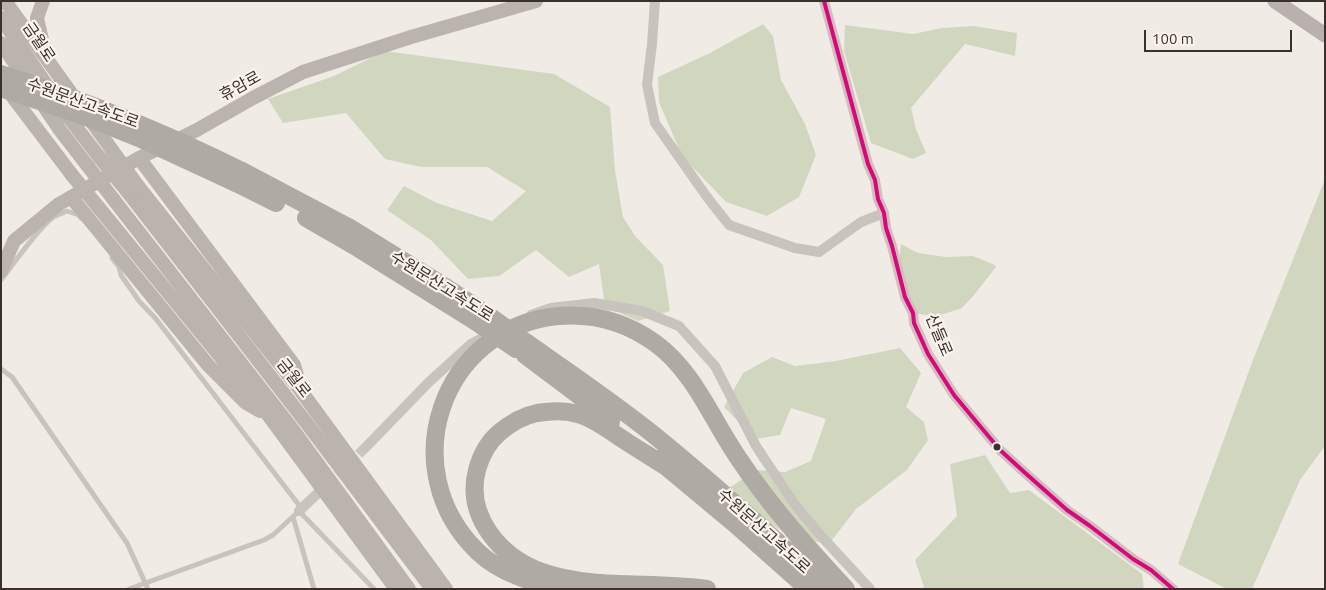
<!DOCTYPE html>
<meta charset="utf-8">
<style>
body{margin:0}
#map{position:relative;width:1326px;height:590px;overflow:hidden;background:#f0ebe5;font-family:Ubuntu,sans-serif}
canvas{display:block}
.frame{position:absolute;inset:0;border:2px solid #3b302b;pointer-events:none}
.scale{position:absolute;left:1144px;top:30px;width:148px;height:22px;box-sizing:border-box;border:2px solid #3b302b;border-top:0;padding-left:6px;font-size:15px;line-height:18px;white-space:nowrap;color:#3b302b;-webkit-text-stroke:4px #fbf5ee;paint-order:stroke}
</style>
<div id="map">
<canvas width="1326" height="590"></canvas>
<div class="frame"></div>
<div class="scale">100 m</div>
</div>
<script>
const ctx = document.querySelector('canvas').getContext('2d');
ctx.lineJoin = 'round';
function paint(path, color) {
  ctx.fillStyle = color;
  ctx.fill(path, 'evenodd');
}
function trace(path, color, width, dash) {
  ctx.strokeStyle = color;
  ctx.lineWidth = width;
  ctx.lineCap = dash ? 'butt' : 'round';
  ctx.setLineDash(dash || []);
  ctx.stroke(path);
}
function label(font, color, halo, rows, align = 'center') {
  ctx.font = font + ' Ubuntu,"Noto Sans KR",sans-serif';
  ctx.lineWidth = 4.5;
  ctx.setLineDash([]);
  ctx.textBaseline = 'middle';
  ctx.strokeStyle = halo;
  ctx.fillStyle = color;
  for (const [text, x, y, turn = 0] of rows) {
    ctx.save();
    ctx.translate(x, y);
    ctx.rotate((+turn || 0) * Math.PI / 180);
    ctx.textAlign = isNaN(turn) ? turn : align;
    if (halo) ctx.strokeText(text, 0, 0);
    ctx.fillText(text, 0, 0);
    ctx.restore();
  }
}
paint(new Path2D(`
 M763,24L773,36L781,80L805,124L816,155L799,197L767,216L726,202L682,156L659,102L658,77L710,53Z
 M845,25L913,34L942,28L974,26L1017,33L1015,56L965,44L911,108L916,129L926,153L913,159L871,143L844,51Z
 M385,51L554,74L610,107L615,171L623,217L635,236L663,265L670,311L638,321L605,306L599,264L569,277L536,250L499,276L468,279L431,240L387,210L404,186L437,203L492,221L526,191L487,167H421L385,159L346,113L283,123L268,99L334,76Z
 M1325,179V446L1300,480L1252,589H1227L1178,564L1253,360Z
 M901,244L918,253L946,257L973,256L995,265L996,267L974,295L962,308L938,316L918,314L903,290L899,259Z
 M900,348L921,373L906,407L924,422L928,440L907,470L856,509L829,544L791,537L723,492L756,470L785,472L811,461L826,419L791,408L780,435L755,439L724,407L743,373L772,357L795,366L836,361Z
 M985,455L1010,493L1029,490L1142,574L1144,589H922L924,587L915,560L957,516L950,464Z`), '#d1d6bf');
trace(new Path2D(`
 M326,485L366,447`), '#ccc6c0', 10, [10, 5]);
trace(new Path2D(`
 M112,258L119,267L121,275L139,301L156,319L302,509
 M1,280C16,261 35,232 52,218C57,215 62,213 67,211L79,215L81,218
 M1,369L12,377L127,543L148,589
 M293,517L314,589
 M129,589L264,540L273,535L299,511L374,589`), '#c9c3be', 5);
trace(new Path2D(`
 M655,1L652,44L647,85L655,123L707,197L729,225L795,248L819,252L861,222L884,213
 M824,1L868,164L875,180L878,199L884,213L886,228L892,246L905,297L913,313L914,323L928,354L954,395L1000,450L1023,471L1067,510L1090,526L1133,559L1151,570L1173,589
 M531,315L551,308L594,303L642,311L679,326L715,366L756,446L795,505L823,538L870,589
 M366,447L429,382L471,344L488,335
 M299,511L318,493`), '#c9c3be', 10);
trace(new Path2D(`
 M5,1L112,150
 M43,1L37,18L43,44L48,53
 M1,18L69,118L100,158
 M1,43L60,130L87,165
 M6,88L72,175
 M139,158L294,365L300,385
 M138,186L301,391L446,589
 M127,191L305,421L432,589
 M71,197L208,365L246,403L260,411
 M114,200L294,431L409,589
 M99,208L269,416L396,589
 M1,271L14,241L59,204L139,158L195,131L253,98L303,72L411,37L536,1`), '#bab3ae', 14);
trace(new Path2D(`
 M1275,1L1325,35`), '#b8b1ad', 15);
trace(new Path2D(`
 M242,171L350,228L447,288L488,315
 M236,183L276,203
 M306,218L358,248L475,321
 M527,343C570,373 613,402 654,435C714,484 772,536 829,589
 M525,355L581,397L611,422
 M657,459L735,524L808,589
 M665,466C653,458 639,450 627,442C611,432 596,419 578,414C563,410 551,411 537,413C522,416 511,423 500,432C488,442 481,455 477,470C465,516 500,557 542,572C594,590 652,581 707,589
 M559,589C531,582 500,573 478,552C393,470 440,328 558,316C593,313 626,322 655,343C694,371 712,420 739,459C770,506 808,548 846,589`), '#afaaa4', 18);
trace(new Path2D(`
 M112,150L138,186
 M100,158L127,191
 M87,165L114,200
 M72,175L99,208`), '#bab3ae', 14);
trace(new Path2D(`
 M1,74C84,100 164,132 242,171
 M1,88L81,115L141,139L236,183
 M488,315L527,343
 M475,321L516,349`), '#afaaa4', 18);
trace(new Path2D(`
 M824,1L868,164L875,180L878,199L884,213L886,228L892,246L905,297L913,313L914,323L928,354L954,395L1000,450L1023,471L1067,510L1090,526L1133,559L1151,570L1173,589`), '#e5007d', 4);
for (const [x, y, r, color] of [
 [997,447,4.5,"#3b302b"]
]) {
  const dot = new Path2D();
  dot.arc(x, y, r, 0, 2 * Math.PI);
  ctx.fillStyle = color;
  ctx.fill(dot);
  trace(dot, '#fbf5ee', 2);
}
label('16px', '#3b302b', '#fbf5ee', [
 ["금월로",39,42,56],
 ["휴암로",240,86,-29],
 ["수원문산고속도로",83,103,20],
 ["수원문산고속도로",442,286,32],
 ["산들로",939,335,67],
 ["금월로",294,378,52],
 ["수원문산고속도로",764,531,42]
]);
</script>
